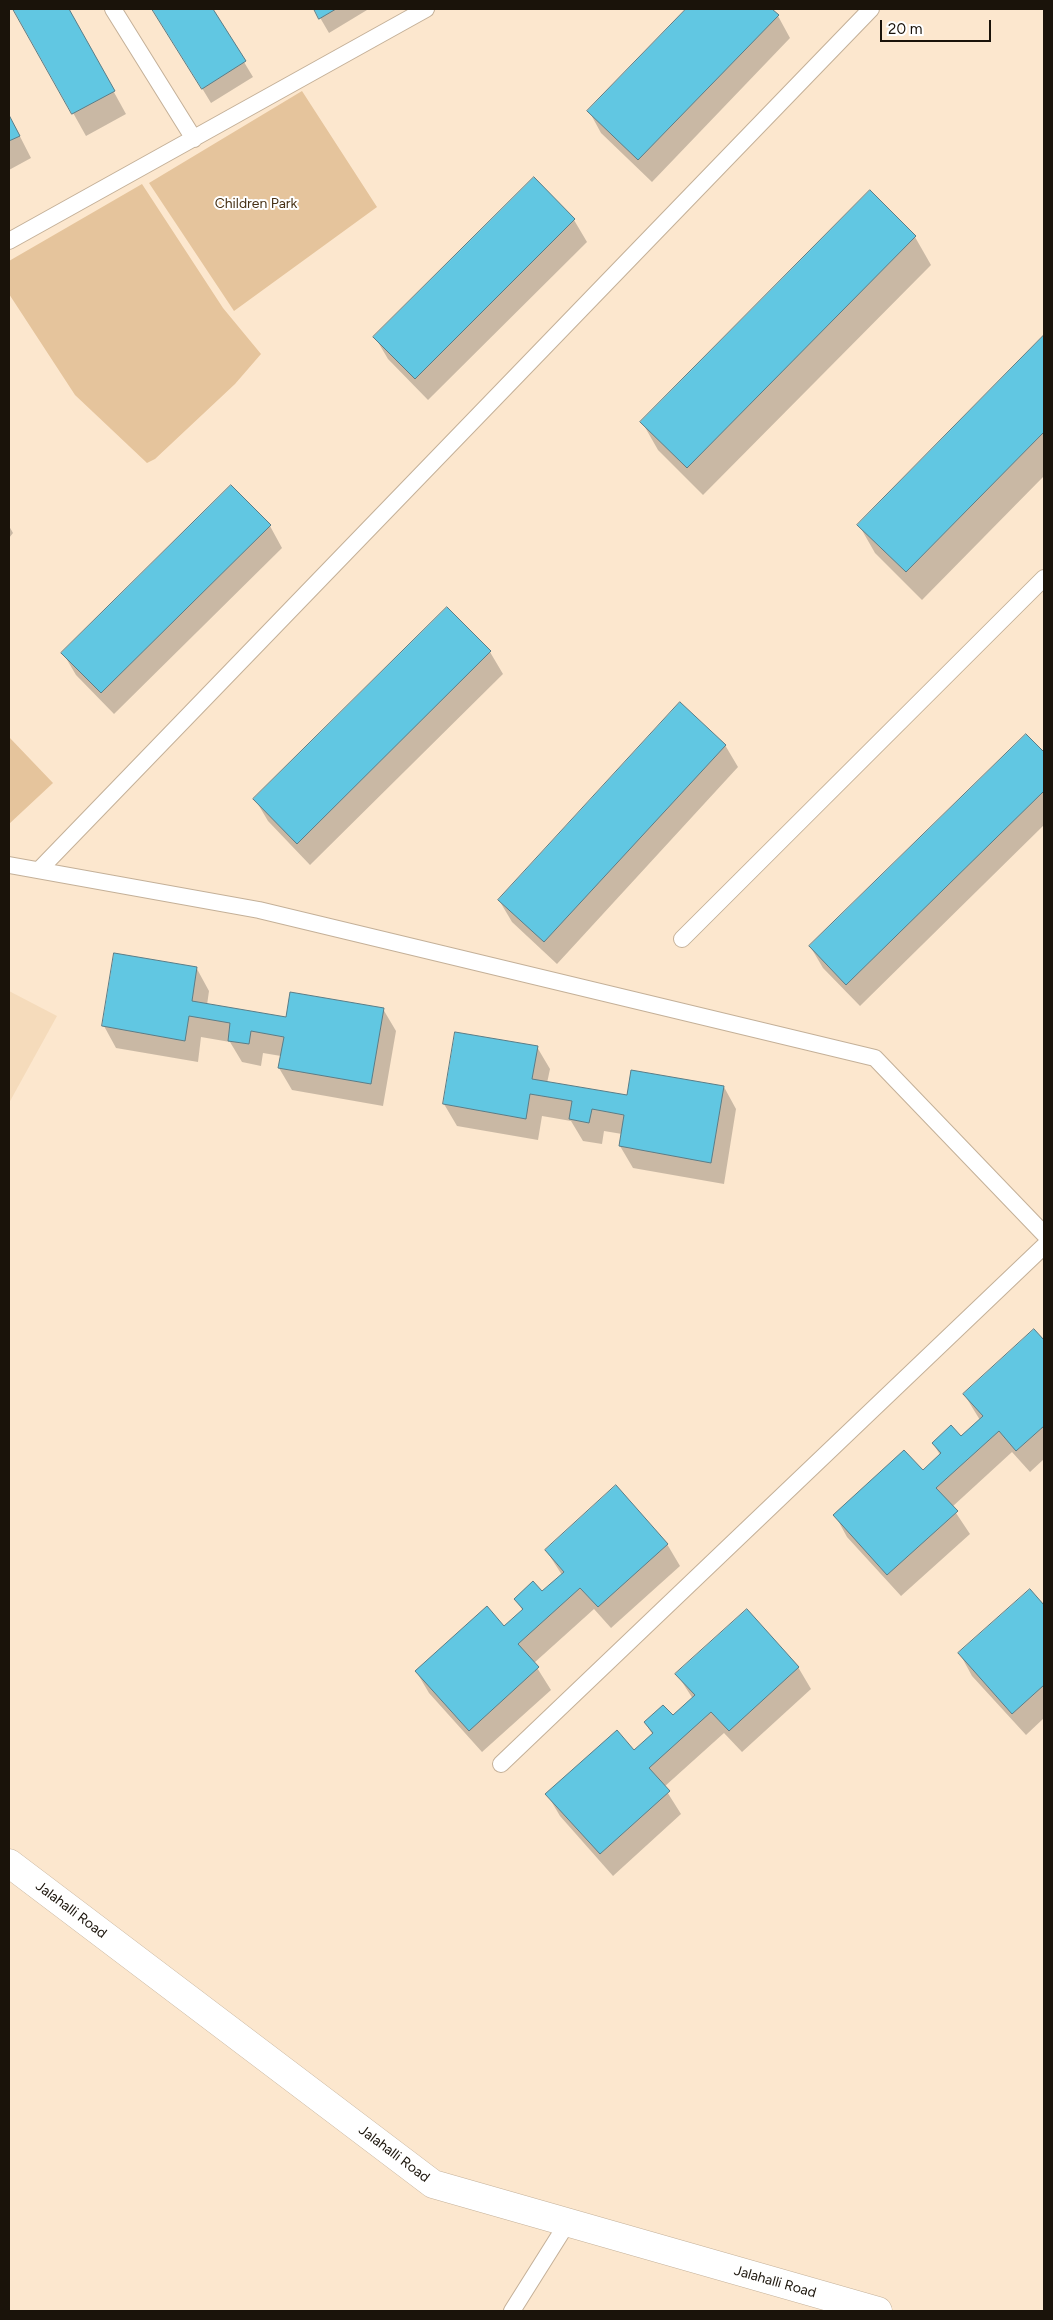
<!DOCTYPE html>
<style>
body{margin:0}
#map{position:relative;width:1053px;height:2320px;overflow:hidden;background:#fce7ce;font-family:Figtree,sans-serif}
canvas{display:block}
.frame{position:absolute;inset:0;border:10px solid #1a130a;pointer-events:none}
.scale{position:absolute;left:880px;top:20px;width:111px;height:22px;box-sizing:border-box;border:2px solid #1a130a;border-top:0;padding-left:6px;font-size:15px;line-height:18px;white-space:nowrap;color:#1a130a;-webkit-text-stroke:4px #fff;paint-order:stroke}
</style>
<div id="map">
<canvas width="1053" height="2320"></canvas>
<div class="frame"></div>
<div class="scale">20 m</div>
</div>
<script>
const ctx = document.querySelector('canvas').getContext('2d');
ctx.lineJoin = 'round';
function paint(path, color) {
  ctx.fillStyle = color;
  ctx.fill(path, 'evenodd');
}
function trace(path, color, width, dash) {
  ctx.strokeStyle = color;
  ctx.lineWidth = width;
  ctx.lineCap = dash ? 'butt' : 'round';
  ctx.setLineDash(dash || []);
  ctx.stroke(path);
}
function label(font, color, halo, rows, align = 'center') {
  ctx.font = font + ' Figtree,sans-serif';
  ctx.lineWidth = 4;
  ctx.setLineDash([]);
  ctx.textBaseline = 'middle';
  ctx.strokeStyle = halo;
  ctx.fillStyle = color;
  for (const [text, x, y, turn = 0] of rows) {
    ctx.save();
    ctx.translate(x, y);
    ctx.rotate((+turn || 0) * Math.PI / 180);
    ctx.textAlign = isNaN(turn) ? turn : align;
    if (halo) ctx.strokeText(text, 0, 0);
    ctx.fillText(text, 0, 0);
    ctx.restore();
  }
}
paint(new Path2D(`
 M9,991L57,1016L9,1103Z`), '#f5dbbb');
paint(new Path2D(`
 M302,91L377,207L234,311L149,183Z
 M142,184L223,308L261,354L235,384L155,459L147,463L75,395L9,294V261Z
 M9,737L53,783L9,824Z`), '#e5c49c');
paint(new Path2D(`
 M15,9H68L126,114L86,136Z
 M154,9H212L253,77L211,103Z
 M315,9H367V10L329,33Z
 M688,9H771L778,16L790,38L652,182L601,133L589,111Z
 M9,115L31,158L9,170Z
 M534,179L574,220L587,242L428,400L388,359L375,337Z
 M870,191L915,237L931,265L703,495L658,450L642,422Z
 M1044,337V476L922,600L875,553L859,525Z
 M9,526L13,533L9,538Z
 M270,526L282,548L114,714L76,675L63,653Z
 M447,609L490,652L503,674L310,865L268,821L255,799Z
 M1026,735L1044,754V825L860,1006L823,968L810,946Z
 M725,745L738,767L557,964L512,922L499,900Z
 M197,969L209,991L207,1005L287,1019L383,1009L396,1031L383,1106L292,1090L279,1068L281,1056L263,1053L261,1066L242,1062L230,1042L201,1037L198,1062L116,1048L104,1026Z
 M537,1047L550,1069L547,1083L628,1097L724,1087L736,1109L724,1184L633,1168L620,1146L622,1134L604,1131L602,1144L583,1141L571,1121L542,1116L538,1140L457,1126L444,1104Z
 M1034,1331L1044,1342V1459L1030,1472L1012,1452L952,1507L970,1534L901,1596L847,1537L835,1515L923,1471L940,1455L933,1443L960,1437L980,1420L964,1394Z
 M667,1544L680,1566L611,1628L594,1609L534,1663L551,1690L482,1752L429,1693L416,1671L504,1628L523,1611L515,1599L542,1593L562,1575L546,1550Z
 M1030,1591L1044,1607V1718L1026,1735L972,1676L960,1654Z
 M798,1667L811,1689L742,1752L724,1733L664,1787L681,1814L613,1876L560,1816L547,1794L634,1751L653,1735L645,1723L673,1717L693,1699L677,1674Z`), '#0003');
const building = new Path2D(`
 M13,9H69L115,91L72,114Z
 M152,9H213L246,61L202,89Z
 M314,9H336L319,19Z
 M686,9H772L779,15L638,160L587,111Z
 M9,115L20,136L9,141Z
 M534,177L575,219L415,379L373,337Z
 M870,190L916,236L687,468L640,422Z
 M1044,335V432L906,572L857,525Z
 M231,485L271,525L101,693L61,653Z
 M447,607L491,651L297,844L253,799Z
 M680,702L726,745L544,942L498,900Z
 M1026,734L1044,752V791L846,985L809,946Z
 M114,953L197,967L192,1001L286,1017L290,992L384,1008L371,1084L278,1068L284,1037L251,1031L249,1044L228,1041L230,1023L189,1016L185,1041L102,1026Z
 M455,1032L538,1046L532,1079L627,1095L631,1070L724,1086L711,1163L619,1146L624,1115L592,1109L589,1123L569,1119L572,1101L530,1094L526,1119L443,1104Z
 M1034,1329L1044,1340V1426L1016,1451L999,1431L936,1488L958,1511L887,1575L833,1515L904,1450L923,1470L941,1453L932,1443L951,1425L961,1436L983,1416L963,1394Z
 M616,1485L668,1544L598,1607L580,1588L518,1644L539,1667L469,1731L415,1671L487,1606L504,1626L523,1609L514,1599L533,1581L542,1591L564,1572L545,1550Z
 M1030,1589L1044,1605V1685L1012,1714L958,1653Z
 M747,1609L799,1667L729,1731L711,1712L649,1768L670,1791L600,1854L545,1794L617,1730L634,1750L653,1733L644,1722L663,1705L673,1715L695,1695L675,1674Z`);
paint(building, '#61c7e2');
trace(building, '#5b7c86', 1);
const lane = new Path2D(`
 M113,9L194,139
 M9,241L426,9
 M9,865L259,910L875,1058L1044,1234
 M39,870L871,9
 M682,939L1044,578
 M501,1764L1044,1246
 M512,2311L568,2222`);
const secondary = new Path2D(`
 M9,1863L433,2184L878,2311`);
trace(lane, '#c4b098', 18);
trace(secondary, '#c4b098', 29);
trace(lane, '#fff', 16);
trace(secondary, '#fff', 28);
label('14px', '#473115', '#fff', [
 ["Children Park",256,204]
]);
label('14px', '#1a130a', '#fff', [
 ["Jalahalli Road",71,1910,37],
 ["Jalahalli Road",394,2154,37],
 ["Jalahalli Road",775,2282,16]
]);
</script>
